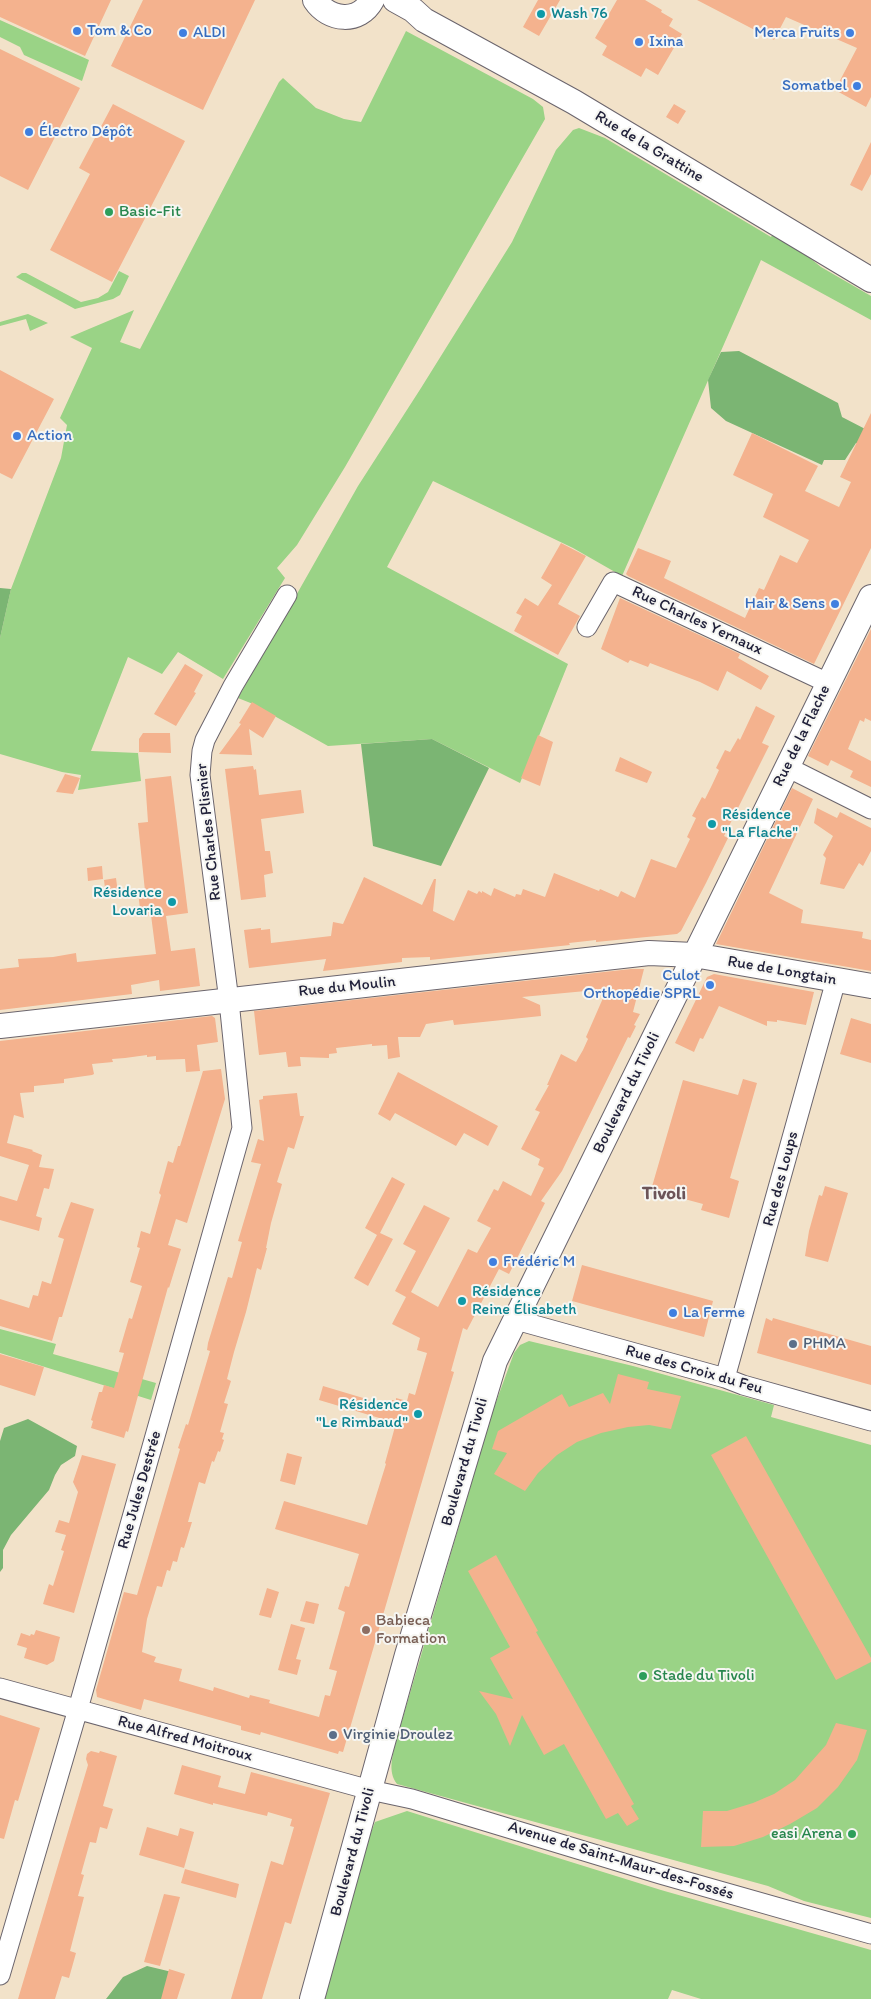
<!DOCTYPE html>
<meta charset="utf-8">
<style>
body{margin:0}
canvas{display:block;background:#f2e2c9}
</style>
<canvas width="871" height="1999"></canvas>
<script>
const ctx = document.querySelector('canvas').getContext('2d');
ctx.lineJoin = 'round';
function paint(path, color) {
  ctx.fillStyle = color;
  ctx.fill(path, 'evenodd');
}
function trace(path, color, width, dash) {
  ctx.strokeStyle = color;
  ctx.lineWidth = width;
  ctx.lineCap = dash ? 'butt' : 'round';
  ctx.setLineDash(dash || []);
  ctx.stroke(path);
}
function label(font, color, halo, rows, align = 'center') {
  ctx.font = font + ' Itim,sans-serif';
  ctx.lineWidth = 4;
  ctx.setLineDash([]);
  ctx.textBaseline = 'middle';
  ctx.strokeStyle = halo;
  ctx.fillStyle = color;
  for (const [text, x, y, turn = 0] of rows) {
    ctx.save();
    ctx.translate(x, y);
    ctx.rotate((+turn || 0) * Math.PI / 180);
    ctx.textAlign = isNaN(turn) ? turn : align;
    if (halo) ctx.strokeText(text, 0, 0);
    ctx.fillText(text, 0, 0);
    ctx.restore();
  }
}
paint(new Path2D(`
 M0,20L89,60L82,81L24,55L20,47L0,37Z
 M406,31L533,99L543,107L545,119L345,467L297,545L277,568L285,578L223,679L178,652L162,674L128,657L91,751L138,753L141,781L78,790L81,775L62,772L0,754V638L11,589L61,458L67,425L60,418L92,348L70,337L134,310L120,342L140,349L279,82L283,78L316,108L344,119L361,122Z
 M579,128L605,138L771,237L774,232L785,238L821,267L871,296V320L761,260L622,576L573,548L433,481L387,567L568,664L520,783L432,739L328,746L253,704L238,698L358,486L421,388L512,242L556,150L573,130Z
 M119,271L129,276L120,295L113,299L75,309L16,277L22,273H26L81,302L98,298L108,292Z
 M28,314L48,323L30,331L26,319L0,326V322Z
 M0,1329L56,1344L53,1354L156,1383L151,1400L0,1353Z
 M529,1341L633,1366L774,1405L771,1417L871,1445V1918L804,1901L768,1886L397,1784C387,1771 393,1755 396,1741L492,1413L514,1353L520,1345Z
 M407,1811L661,1890L871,1950V1999H701L672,1990L668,1999H312L329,1941L375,1822Z`), '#9ad386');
paint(new Path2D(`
 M739,351L838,403L842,417L871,432L862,445L856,443L845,460H824L822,465L726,421L711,408L708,380L721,352Z
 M0,588L11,589L0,638Z
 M432,739L489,768L441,866L373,846L361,744Z
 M28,1419L77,1446L75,1456L61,1465L55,1475L49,1490L11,1535L3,1550V1568L0,1572V1441L4,1428Z
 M147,1966L172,1972L165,1999H106L123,1977Z`), '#7bb573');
paint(new Path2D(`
 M0,0H111L85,56L0,17Z
 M143,0H255L203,110L111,66Z
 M538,0H560L539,36L523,27Z
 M617,0H645L662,10L661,12L673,19L669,26L682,34L658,75L646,68L641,77L602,55L607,46L595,38Z
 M697,0H871V97L866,107L835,90L857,48L786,17L774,40Z
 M0,49L80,88L28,190L0,176Z
 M113,104L185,141L112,282L50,250L90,174L79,168Z
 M674,104L686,111L678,124L666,117Z
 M871,142V174L862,191L850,185Z
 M0,370L54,399L12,479L0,473Z
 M871,413V548L814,664L628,576L626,574L638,548L671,561L664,578L745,618L759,588L764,590L780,555L797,563L809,540L763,517L773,494L733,475L752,433L818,466L805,491L839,507L851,482L840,477Z
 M561,543L586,556L558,604L580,616L558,655L514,631L522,616L516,613L525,598L538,606L552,585L541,578Z
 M620,598L740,654L738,658L769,676L761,690L727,671L718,691L700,682L650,663L648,667L630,660L628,663L601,649Z
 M871,629V721L865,718L864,722L860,720L848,749L871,761V787L850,777L853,771L831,760L828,766L808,756Z
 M185,664L203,675L194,692L196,693L176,726L154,714Z
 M252,702L276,716L263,738L249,729L252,755L219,754L241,724L239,723Z
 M756,706L775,716L762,743L769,746L724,836L728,838L706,883L681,931L677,934L596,942V940L569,943L570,945L430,960V957L402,958V962L323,971L326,959L249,968L244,930L261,928V930L270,929L271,943L331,936L333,922L343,924L364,877L422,905L434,879H436L433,911L454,921L468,890L477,894L479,891L482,893V891L491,896L494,888L515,897L516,894L521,895L523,889L545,897L554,873L599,891L600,889L618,897L621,891L635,898L651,859L676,868L690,839L687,837L696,818L692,816L702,797L705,799L712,785L719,770L716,768L725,750L730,752L738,738L740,740Z
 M143,733H170L171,753L139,752V739Z
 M538,735L553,742L540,786L521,778Z
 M620,757L652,772L647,783L615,771Z
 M253,766L254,770L256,769L259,795L301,790L304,813L261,819L265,851H270L273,873L264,875L266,897L241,900L225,769Z
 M65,774L80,778L73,794L56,792Z
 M171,776L188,913L166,916L171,951L195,948L200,986L160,991L159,980L131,985L132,994L0,1010V969L19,967L18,959L53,957L76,953L77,962L156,954L151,915L141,917L138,892L145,891L138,823L148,822L145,779Z
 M792,788L813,799L769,893L803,910L801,923L863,932L862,938L871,940V971L716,944Z
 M817,808L837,818L840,812L871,828V851L863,866L859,863L844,889L820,884L826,858L823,855L833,836L814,823Z
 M102,866L103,879L88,881L87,868Z
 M116,878L118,893L106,896L104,880Z
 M631,969H644L633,1012L640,1014L634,1025L636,1026L630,1038L628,1037L562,1171L541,1201L545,1203L509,1274L499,1269L467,1330L463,1328L451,1371L454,1372L343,1752L339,1751L338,1754L261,1732L260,1735L241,1730V1726L144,1699L141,1710L97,1697L96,1690L124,1592L137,1595L180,1449L178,1448L186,1424L188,1425L197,1395L210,1351L207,1350L208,1343L228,1277L232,1278L242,1242L238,1241L261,1164L251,1162L258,1139L264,1141L259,1100L263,1099V1096L297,1093L300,1116H304L294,1149L288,1147L283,1163L277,1182L282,1184L271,1223L266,1248H267L261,1270L257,1268L246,1312L234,1352L227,1379L231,1381L224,1403L228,1404L220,1432L224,1433L222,1439L224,1440L220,1452L218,1451L214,1462L212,1461L205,1484L199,1482L188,1522H192L184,1548L181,1547L177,1562L173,1561L170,1571L167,1570L162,1587L157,1586L147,1619L142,1652L156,1657L154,1662L182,1669L179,1681L213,1691L214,1687L249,1698L250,1695L270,1700L269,1703L319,1717L325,1695L330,1696L337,1671L329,1669L345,1612L338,1609L345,1586L349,1587L359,1554L275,1529L284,1501L367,1525L386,1464L385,1463L396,1423L319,1400L323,1386L390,1406L392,1400L396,1401V1398L407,1401L409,1393L415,1395L427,1353L417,1350L420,1338L392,1324L406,1297L395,1291L416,1251L403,1244L424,1205L450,1218L411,1292L438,1307L468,1249L477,1253L491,1228L477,1221L494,1189L498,1191L503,1181L531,1196L544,1168L538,1165L540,1159L521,1149L540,1112L535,1110L549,1085H547L561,1054L576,1062L583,1050L588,1039L586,1037L607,989L522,997L540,1005L541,1016L454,1025L453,1020L426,1024L420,1037H398L400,1057L388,1059L387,1045L372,1046V1044L336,1048L337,1053L329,1054V1058L300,1057L301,1066L288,1067L286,1052L259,1055L254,1011Z
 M714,974L814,992L806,1025L777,1020V1022L767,1021V1026L719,1006L703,1039L700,1038L694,1052L675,1043L707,977Z
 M212,1016L215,1018L218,1042L197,1045L200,1071L186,1072L185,1059L156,1060V1056L147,1057V1055L125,1058L112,1059L113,1062L92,1064L94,1074L92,1075L64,1079V1083L34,1086V1092L20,1093L24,1118L14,1115L7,1143L33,1150L32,1151L42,1155L39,1167L54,1169L49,1189L44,1188L36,1216L42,1218L39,1231L0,1220V1196L17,1201L29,1165L0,1156V1041Z
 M851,1018L871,1024V1063L840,1054Z
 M221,1069L225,1099L187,1223L176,1219L168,1245L181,1249L169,1288L168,1287L128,1432L126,1431L124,1438L91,1428L93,1421L91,1420L99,1392H102L104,1385L114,1388L124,1353L119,1352L129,1318L132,1319L142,1286L130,1282L140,1248L137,1247L141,1231L150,1234L161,1195L159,1193L168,1161L173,1163L178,1146H180L203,1071Z
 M398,1072L498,1126L488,1146L464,1133L456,1146L395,1113L390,1121L378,1114Z
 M743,1079L757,1083L730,1178L739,1181L729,1218L701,1210L703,1204L651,1190L683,1080L738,1095Z
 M392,1177L405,1184L380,1233L393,1239L368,1286L354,1278L377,1235L365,1228Z
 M825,1186L848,1193L828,1262L805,1256L809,1231L819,1195L822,1196Z
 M71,1202L94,1209L62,1317H59L52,1341L0,1326V1299L29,1308L33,1295L38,1296L42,1281L51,1284L64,1239L58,1237Z
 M582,1265L713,1301L704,1337L572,1301Z
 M766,1318L772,1321L773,1318L871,1346V1385L757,1353Z
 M0,1354L44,1367L35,1396L0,1385Z
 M618,1374L649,1382L647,1389L681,1396L671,1429L649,1425L628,1427L601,1433L577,1442L557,1455L538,1473L525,1491L494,1474L507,1453L492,1449L498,1431L562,1394L569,1407L603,1393L610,1404Z
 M746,1436L871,1658V1662L836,1680L711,1455Z
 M287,1453L302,1457L295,1485L280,1481Z
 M82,1455L116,1464L74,1613L43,1604L49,1584L53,1586L64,1551L61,1550L66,1535L55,1532L59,1520L69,1523L78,1492L73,1482Z
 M496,1555L538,1631L536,1632L634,1804L631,1806L639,1819L627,1826L618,1813L606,1819L564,1744L544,1755L522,1715L510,1746L496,1714L479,1691L513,1699L490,1658L510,1647L468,1571Z
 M267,1588L279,1592L271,1618L259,1615Z
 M306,1601L319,1604L314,1624L300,1621Z
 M291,1624L305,1628L296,1659L301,1660L297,1675L278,1670Z
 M36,1630L60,1637L54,1661L47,1665L24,1658L27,1648L17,1645L21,1633L30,1636L31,1634L34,1635Z
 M0,1715L40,1728L18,1801L15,1800L4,1839L0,1838Z
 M836,1723L867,1730L857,1760L838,1787L817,1808L790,1824L763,1837L734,1846L701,1847L703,1811H727L753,1803L774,1794L795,1780L826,1745Z
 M91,1751L99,1753L100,1751L117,1756L103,1806L113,1809L107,1829L100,1827L96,1843L90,1842L81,1874L84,1875L78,1896L84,1897L70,1951L76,1953L69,1978L62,1976L55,1999H18L88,1765L86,1759L87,1754Z
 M182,1765L221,1776L218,1787L245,1794L251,1772L330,1793L291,1924L285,1922L262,1999H231L271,1861L283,1865L294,1827L290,1826L292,1819L268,1812L267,1816L213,1803V1805L174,1794Z
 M147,1827L178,1836L180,1828L194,1832L184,1868L139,1855Z
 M185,1869L239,1884L236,1898L181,1883Z
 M164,1894L180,1897L160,1966L144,1962Z
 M169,1969L185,1974L177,1999H161Z`), '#f4b28e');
const minor = new Path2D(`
 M587,627L613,582L828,683
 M787,767L871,809
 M516,1320L725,1378L743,1385L871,1421
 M725,1378L836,980
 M0,1688L370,1790L412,1799L660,1874L871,1934
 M0,1975L78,1709L242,1128L229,1001L200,775L202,751L205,740L233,686L287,595`);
const tertiary = new Path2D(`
 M315,0C329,21 359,24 372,0
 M395,0L413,10L424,20L574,102L871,280
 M0,1026L649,953L694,955L871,986
 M312,1999L407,1655L495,1361L871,597`);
trace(minor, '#6b656d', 21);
trace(tertiary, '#6b656d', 26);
trace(minor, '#fff', 19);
trace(tertiary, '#fff', 24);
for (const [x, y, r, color] of [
 [541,14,5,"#0f9aa8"],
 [77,31,5,"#3f7fe0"],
 [183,33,5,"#3f7fe0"],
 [850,33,5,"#3f7fe0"],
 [639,42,5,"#3f7fe0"],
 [857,86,5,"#3f7fe0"],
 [29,132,5,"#3f7fe0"],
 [109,212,5,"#2e9e5b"],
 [17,436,5,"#3f7fe0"],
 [835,604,5,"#3f7fe0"],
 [712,824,5,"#0f9aa8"],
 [172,902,5,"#0f9aa8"],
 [710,985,5,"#3f7fe0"],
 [493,1262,5,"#3f7fe0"],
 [462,1301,5,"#0f9aa8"],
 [673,1313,5,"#3f7fe0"],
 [793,1344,5,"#5c6f8a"],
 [418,1414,5,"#0f9aa8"],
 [366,1630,5,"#8d6e63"],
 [643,1676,5,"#2e9e5b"],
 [333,1735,5,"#5c6f8a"],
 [852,1834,5,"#2e9e5b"]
]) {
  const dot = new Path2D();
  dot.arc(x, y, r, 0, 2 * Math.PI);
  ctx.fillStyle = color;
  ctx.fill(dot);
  trace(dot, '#f6f6f2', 2);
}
label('16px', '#0d838f', '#f6f6f2', [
 ["Wash 76",551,14],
 ["Résidence",722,815],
 ["\"La Flache\"",722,833],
 ["Résidence",162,893,"right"],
 ["Lovaria",162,911,"right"],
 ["Résidence",472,1292],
 ["Reine Élisabeth",472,1310],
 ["Résidence",408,1405,"right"],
 ["\"Le Rimbaud\"",408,1423,"right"]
], 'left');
label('16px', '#366cbe', '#f6f6f2', [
 ["Tom & Co",87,31],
 ["ALDI",193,33],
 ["Merca Fruits",840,33,"right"],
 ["Ixina",649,42],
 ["Somatbel",847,86,"right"],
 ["Électro Dépôt",39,132],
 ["Action",27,436],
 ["Hair & Sens",825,604,"right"],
 ["Culot",700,976,"right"],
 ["Orthopédie SPRL",700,994,"right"],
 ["Frédéric M",503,1262],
 ["La Ferme",683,1313]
], 'left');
label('16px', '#22223b', '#f6f6f2', [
 ["Rue de la Grattine",649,147,31],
 ["Rue Charles Yernaux",697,621,25],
 ["Rue de la Flache",802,736,-64],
 ["Rue Charles Plisnier",209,832,-96],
 ["Rue de Longtain",782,971,10],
 ["Rue du Moulin",347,987,-6],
 ["Boulevard du Tivoli",627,1093,-64],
 ["Rue des Loups",781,1179,-75],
 ["Rue des Croix du Feu",694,1370,16],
 ["Boulevard du Tivoli",465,1462,-74],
 ["Rue Jules Destrée",140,1490,-74],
 ["Rue Alfred Moitroux",185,1739,15],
 ["Boulevard du Tivoli",353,1852,-75],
 ["Avenue de Saint-Maur-des-Fossés",621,1861,17]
]);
label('16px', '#27864d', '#f6f6f2', [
 ["Basic-Fit",119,212],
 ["Stade du Tivoli",653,1676],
 ["easi Arena",842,1834,"right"]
], 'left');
label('16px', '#4e5e75', '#f6f6f2', [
 ["PHMA",803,1344],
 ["Virginie Droulez",343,1735]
], 'left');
label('16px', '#785e54', '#f6f6f2', [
 ["Babieca",376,1621],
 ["Formation",376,1639]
], 'left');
label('bold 19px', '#6c5458', '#f6f6f2', [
 ["Tivoli",664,1194]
]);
</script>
